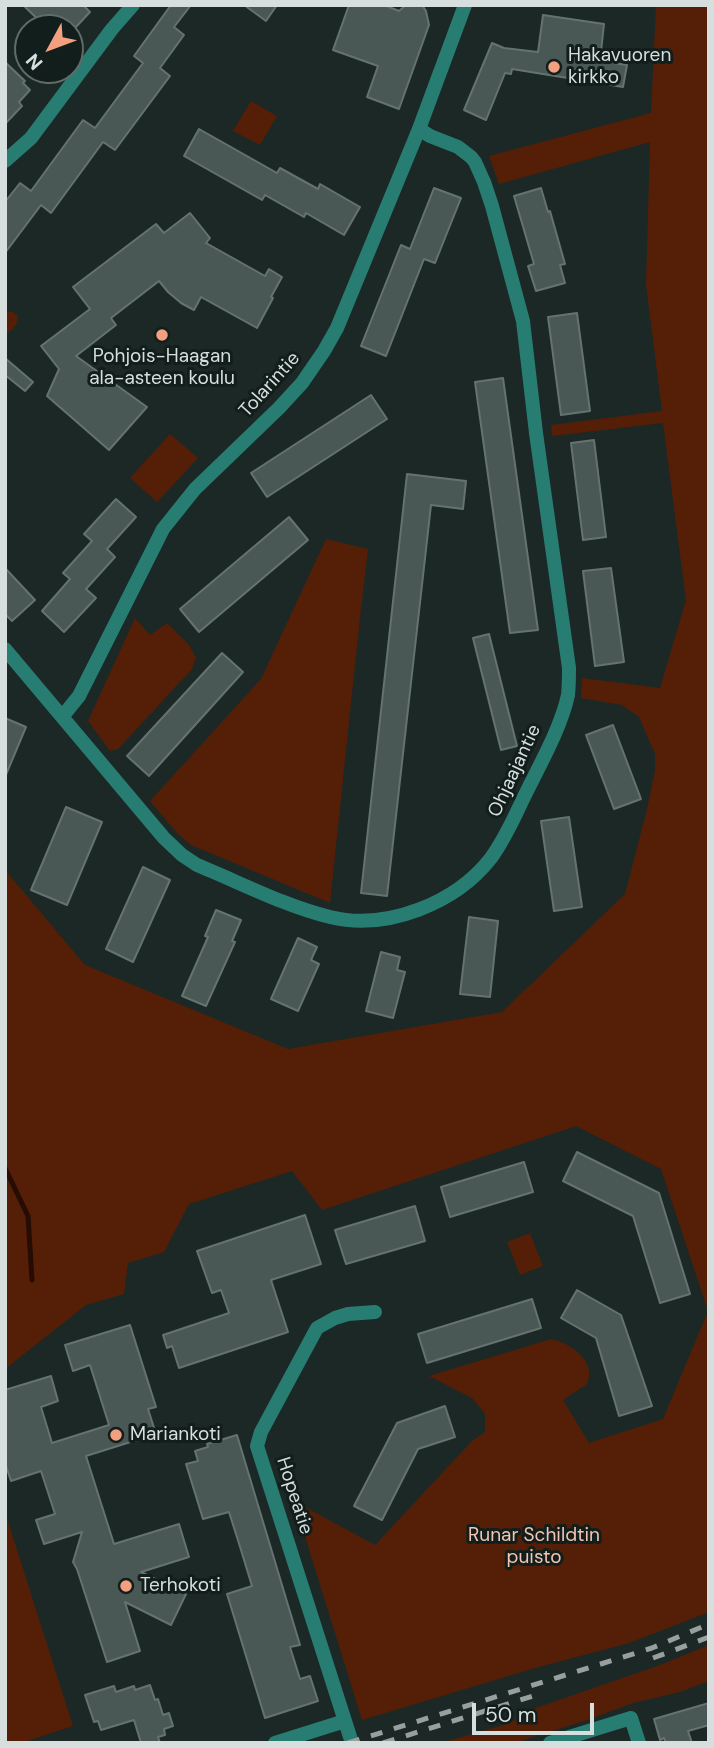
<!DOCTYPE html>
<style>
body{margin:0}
#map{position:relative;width:714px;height:1748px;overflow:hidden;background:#1c2826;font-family:"DM Sans",sans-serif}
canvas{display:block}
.frame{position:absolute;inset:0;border:7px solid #d7dfde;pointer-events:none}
.north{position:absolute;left:14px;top:14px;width:70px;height:70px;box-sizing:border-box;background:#121e1c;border:2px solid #616b6a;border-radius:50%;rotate:229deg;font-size:19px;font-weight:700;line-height:28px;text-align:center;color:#d7dfde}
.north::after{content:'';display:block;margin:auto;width:24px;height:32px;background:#f2a080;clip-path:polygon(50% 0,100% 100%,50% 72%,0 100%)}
.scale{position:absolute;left:472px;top:1703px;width:122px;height:32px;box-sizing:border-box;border:4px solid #d7dfde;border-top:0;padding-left:9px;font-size:21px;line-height:24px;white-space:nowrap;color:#d7dfde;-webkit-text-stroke:5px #121e1c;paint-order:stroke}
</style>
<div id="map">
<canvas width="714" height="1748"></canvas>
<div class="frame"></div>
<div class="north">N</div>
<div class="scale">50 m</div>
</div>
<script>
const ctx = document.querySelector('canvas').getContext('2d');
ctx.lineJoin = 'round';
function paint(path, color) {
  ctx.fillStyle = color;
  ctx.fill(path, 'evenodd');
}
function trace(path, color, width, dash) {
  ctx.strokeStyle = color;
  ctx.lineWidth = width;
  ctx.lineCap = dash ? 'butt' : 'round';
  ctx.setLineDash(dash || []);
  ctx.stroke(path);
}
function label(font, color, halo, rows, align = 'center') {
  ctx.font = font + ' "DM Sans",sans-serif';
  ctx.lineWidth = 6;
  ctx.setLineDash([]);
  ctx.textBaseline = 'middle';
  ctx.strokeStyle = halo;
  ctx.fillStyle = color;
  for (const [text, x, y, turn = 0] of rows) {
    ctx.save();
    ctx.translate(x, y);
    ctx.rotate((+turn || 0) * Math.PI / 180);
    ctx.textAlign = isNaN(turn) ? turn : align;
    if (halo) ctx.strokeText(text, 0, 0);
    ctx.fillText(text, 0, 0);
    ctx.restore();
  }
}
paint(new Path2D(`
 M656,5H709V1612L629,1643L535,1668L362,1720L294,1501L375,1545L472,1441L485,1432V1414L472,1398L429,1376L551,1339C566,1342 588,1355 589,1372C590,1376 588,1380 587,1384L563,1400L589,1443L663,1419L708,1311L661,1169L576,1126L322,1210L292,1171L189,1204L164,1252L128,1263L124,1294L86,1305L5,1369V870L85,965L288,1049L502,1012L625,894L647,809L655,770V754L639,717L622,705L581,698L582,678L660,688L686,600L663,423L552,436L551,425L662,411L646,285L650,142L499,184L489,156L651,113Z
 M251,101L277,116L260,145L233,131Z
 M11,311L18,316C18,325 12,330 5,335V313Z
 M170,434L198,458L157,502L130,478Z
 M326,539L368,549L360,617L330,903L191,845L177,833L150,801L261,679Z
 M135,618L150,635L167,623L189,645L196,658L192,669L118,749L110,751L88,721Z
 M530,1233L543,1266L520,1275L507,1242Z
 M5,1512L73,1726L21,1743H5Z
 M709,1645V1681L680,1692L633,1703L587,1720L514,1743H441L510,1723L530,1710L660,1665Z`), '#541f06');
trace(new Path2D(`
 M5,1168L28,1216L32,1280`), '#260c03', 5);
const building = new Path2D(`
 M23,5H83L90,12L75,28H47Z
 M171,5H191L174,27L184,35L160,68L170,76L115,150L103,142L51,213L41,205L5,253V202L20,183L31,191L83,120L95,128L143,63L134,56Z
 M244,5H277L266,21Z
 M349,5H384L399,11L406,5H422L426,11L429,25L399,109L367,97L378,66L333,50Z
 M543,15L604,24L600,61L627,65L623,87L512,69L511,74L505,73L486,120L464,110L492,43L504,48L538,52Z
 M5,62L25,81L23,83L30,90L19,102L22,106L5,124Z
 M199,129L277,173L280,168L318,189L320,184L360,207L344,235L306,213L304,217L265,195L262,200L184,156Z
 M434,188L461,198L435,263L424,259L386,356L361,346L401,245L410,249Z
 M541,188L548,212L550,211L565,264L560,265L565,283L536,291L528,266L534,264L514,196Z
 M190,213L210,238L206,243L265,276L269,269L282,277L271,297L273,298L257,328L201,297L194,310L181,303L168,292L159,281L111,318L116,325L76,356L147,407L109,450L47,396L59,369L41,346L90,309L73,287L156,224L164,233Z
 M577,313L590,411L561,415L548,317Z
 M5,358L33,382L25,391L5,375Z
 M503,378L538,630L510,633L475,382Z
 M371,395L387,419L267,497L251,473Z
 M594,440L606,537L583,540L571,443Z
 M407,474L466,481L463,509L431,505L387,896L361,893Z
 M116,499L136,517L107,549L115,557L86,589L96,598L64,632L42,611L70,579L63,573L92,541L84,534Z
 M289,517L308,540L199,632L180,609Z
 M5,568L35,600L12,621L5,614Z
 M611,568L624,662L595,666L583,571Z
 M489,634L517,746L501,750L473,638Z
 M222,653L243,672L149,776L127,756Z
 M5,718L26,727L5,777Z
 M613,725L641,799L614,809L586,735Z
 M66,807L102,822L67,905L31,890Z
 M569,817L582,907L554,911L541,821Z
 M143,867L170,880L133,962L106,949Z
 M216,910L241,920L232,941L235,942L206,1006L182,996L208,937L205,936Z
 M469,917L498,921L490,997L460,994Z
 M298,938L317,947L311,960L319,964L298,1011L271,999Z
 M381,952L400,957L397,970L405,972L393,1018L366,1011Z
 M577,1152L659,1193L690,1294L660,1303L633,1216L563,1181Z
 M524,1162L533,1192L450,1217L441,1187Z
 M415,1206L425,1241L346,1264L335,1230Z
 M305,1215L321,1264L271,1280L288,1332L179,1368L172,1346L167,1348L163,1335L229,1313L221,1290L212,1293L197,1251Z
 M577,1290L621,1315L652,1406L619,1416L596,1338L561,1318Z
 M532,1299L541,1328L427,1363L418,1334Z
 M130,1325L156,1407L148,1409L156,1434L86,1456L114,1544L179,1524L189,1557L141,1572L186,1594L171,1625L125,1602L140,1651L107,1662L77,1569L73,1562L82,1532L44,1544L36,1520L55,1514L41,1471L11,1481L5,1463V1390L51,1376L58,1401L41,1407L52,1443L109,1425L90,1365L73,1371L65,1345Z
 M445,1406L455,1437L418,1449L382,1520L354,1506L397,1423Z
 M237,1435L300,1645L290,1647L300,1679L310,1676L318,1701L265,1718L227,1594L252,1586L241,1550L229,1512L203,1519L186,1464L198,1461L195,1451L208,1447L207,1444Z
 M150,1685L155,1700L158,1699L163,1715L169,1713L173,1726L164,1729L165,1735L158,1737L160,1743H141L134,1720L101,1730L98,1721L94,1722L85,1695L114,1686L116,1692L134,1686L135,1690Z
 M709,1703V1725L688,1731L692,1743H666L664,1738L660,1740L654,1719Z`);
paint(building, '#4a5855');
trace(building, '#647270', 2);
trace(new Path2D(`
 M5,161L31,138L112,29L133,5
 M5,649L164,838L182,855L197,865C239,882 287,907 330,917C387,931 456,903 491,858C505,839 514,818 524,797C539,766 561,728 568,695C569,686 569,677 569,668L536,433L523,321L492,206L484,182L475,162L471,157L458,147L430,136L419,129
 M62,717L79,696L163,529L195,489L279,408L302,383L324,351L337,328L419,129L465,5
 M275,1743L345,1721
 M352,1743L257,1446L261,1432L317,1328L335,1318L348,1314L375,1312
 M550,1743L631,1718L639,1743`), '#287d72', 14);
trace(new Path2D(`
 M653,1658L709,1637
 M348,1743L652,1648L709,1624
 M383,1743L533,1696`), '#97a09f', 5, [12, 12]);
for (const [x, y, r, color] of [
 [554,67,7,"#f2a080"],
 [162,335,7,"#f2a080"],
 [116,1435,7,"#f2a080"],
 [126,1586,7,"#f2a080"]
]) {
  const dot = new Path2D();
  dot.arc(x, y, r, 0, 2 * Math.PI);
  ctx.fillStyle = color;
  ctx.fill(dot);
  trace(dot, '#121e1c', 2.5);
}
label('19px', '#d7dfde', '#121e1c', [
 ["Hakavuoren",568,56],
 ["kirkko",568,78],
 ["Pohjois-Haagan",162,357,"center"],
 ["ala-asteen koulu",162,379,"center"],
 ["Mariankoti",130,1435],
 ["Terhokoti",140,1586]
], 'left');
label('19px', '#d7dfde', '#121e1c', [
 ["Tolarintie",270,385,-48],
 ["Ohjaajantie",515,771,-65],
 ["Hopeatie",294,1496,72]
]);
label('19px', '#f3c4b1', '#121e1c', [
 ["Runar Schildtin",534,1536],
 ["puisto",534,1558]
]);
</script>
